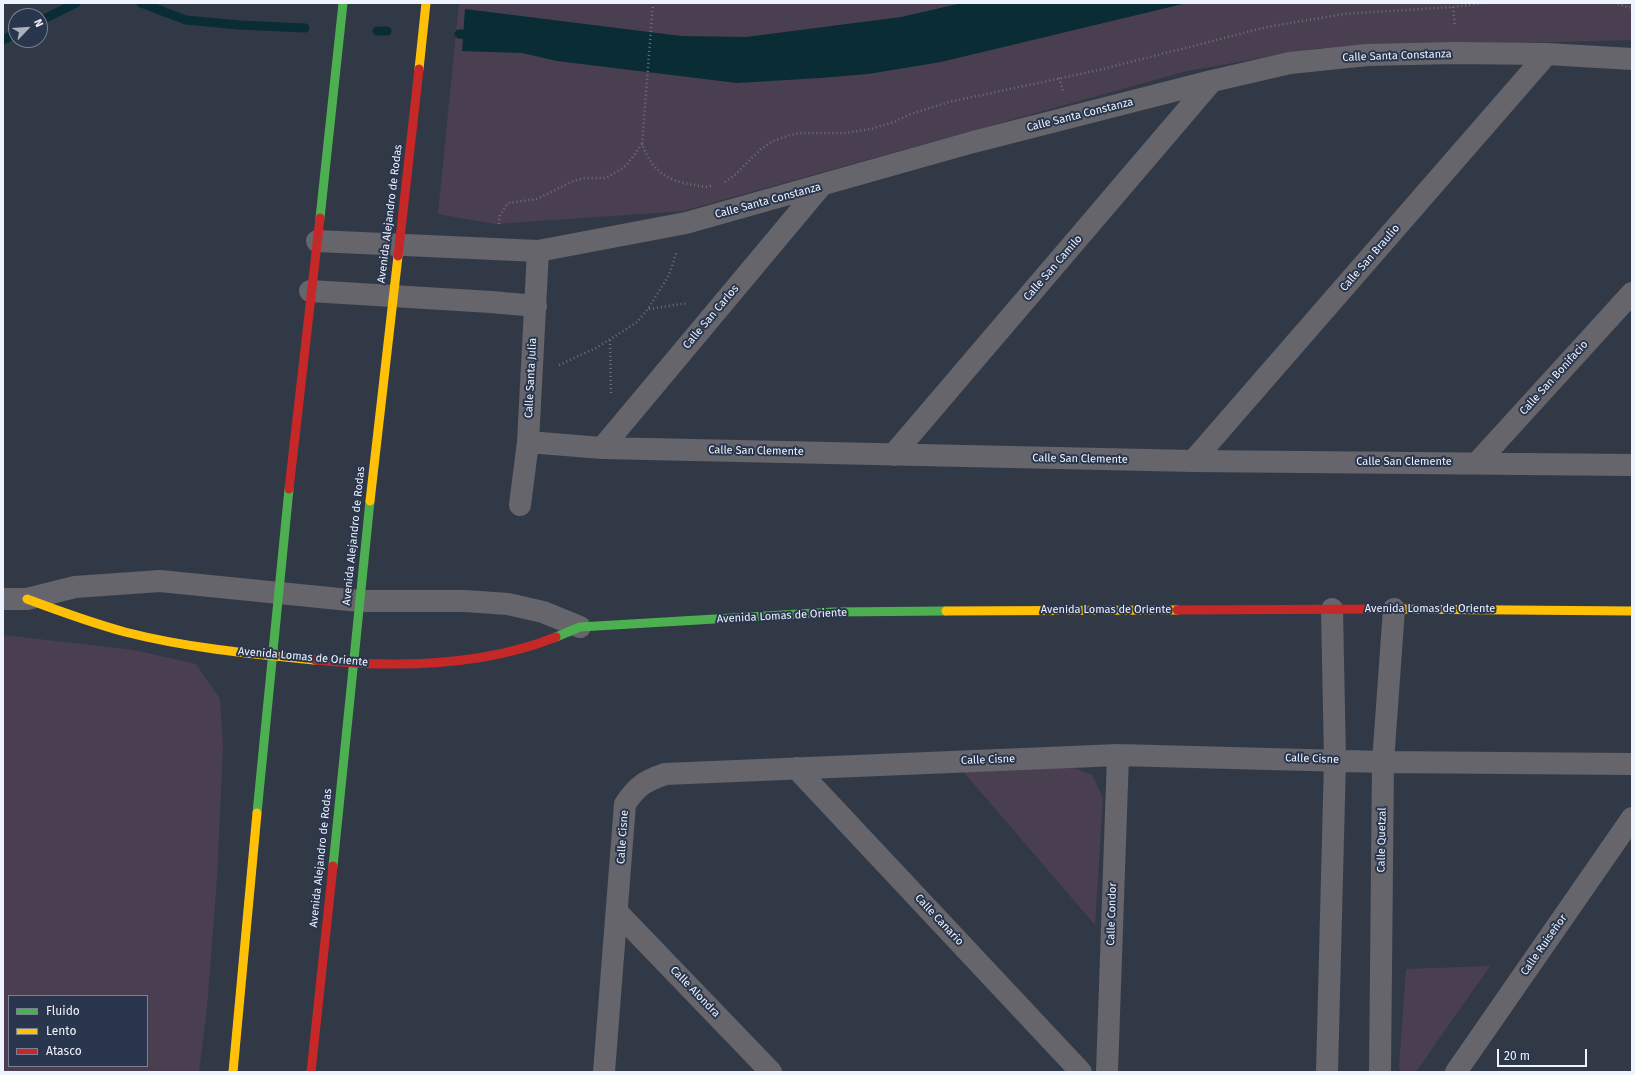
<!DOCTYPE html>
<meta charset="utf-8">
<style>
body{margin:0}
#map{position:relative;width:1635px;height:1075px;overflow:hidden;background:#323946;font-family:"Fira Sans",sans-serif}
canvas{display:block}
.frame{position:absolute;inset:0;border:4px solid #eef3fd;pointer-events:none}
.legend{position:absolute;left:8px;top:995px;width:140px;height:72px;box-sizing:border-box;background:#2a364e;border:1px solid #788294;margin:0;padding:5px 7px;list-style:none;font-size:12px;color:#eef3fd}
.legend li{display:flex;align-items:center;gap:8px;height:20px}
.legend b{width:20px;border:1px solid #788294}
.north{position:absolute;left:8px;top:8px;width:40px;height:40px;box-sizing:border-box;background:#2a364e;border:1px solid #788294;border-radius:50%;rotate:65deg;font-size:11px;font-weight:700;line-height:16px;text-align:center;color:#eef3fd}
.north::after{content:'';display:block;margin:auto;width:14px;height:18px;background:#acb2bd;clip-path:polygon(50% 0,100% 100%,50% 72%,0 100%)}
.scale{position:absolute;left:1497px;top:1049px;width:90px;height:18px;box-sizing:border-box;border:2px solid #eef3fd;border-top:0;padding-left:5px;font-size:12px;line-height:14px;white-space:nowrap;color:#eef3fd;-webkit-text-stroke:3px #2a364e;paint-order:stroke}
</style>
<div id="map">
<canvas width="1635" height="1075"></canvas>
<div class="frame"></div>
<ul class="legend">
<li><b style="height:5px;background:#4caf50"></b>Fluido</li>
<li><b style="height:5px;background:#ffc107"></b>Lento</li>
<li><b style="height:5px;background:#c62828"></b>Atasco</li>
</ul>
<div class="north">N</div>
<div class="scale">20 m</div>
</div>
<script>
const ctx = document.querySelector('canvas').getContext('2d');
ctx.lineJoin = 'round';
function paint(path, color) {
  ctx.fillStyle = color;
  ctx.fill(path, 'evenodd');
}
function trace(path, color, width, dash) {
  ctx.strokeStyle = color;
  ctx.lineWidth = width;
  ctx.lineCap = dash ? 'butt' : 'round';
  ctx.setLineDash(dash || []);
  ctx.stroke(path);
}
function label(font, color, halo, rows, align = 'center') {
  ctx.font = font + ' "Fira Sans",sans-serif';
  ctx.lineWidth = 4;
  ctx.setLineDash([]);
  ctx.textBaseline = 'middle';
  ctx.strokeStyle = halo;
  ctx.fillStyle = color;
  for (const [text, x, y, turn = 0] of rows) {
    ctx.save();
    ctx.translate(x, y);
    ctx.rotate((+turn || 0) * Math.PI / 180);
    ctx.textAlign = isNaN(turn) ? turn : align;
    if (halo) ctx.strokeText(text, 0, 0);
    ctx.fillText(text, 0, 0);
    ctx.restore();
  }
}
paint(new Path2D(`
 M459,3H1632V40L1318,48L1187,71L683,211L495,224L438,214Z
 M3,635L134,650L196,664L220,699L223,745L217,879L207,1007L199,1072H3ZM9,996H147V1066H9Z
 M955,762L1072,767L1092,775L1103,798L1095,925Z
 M1490,966L1418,1069L1414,1072H1401L1399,1067L1406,969Z`), '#4a3f51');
paint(new Path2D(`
 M962,3H1187L941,62L868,74L820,78L737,83L557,61L522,53L462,51L465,9L681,36L746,37L901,17Z`), '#0a2c34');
trace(new Path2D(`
 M141,3L186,20L239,25L305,28
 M40,21L76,3
 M377,31H387
 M459,34L476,35
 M3,40L16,33`), '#0a2c34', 9);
trace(new Path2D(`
 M653,3L642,144C655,178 673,182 706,187L711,186
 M1614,3L1632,8
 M1453,7L1455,27
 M1059,78L1063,91
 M725,182L734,176L761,149L773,141L790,135L803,133H845L871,129L894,122L908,115L949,102L1099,70L1267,27L1344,14L1453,7L1486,3
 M499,224L500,215L508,203L537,199L573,181L585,178H606L626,166L642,144
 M649,309L688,303
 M610,340L611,395
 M559,365L596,348L636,323L648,309L669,275L677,251`), '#6e7076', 2.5, [1, 3]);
trace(new Path2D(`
 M317,241L538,251L686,223L973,142L1212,81L1290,63L1367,55L1454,53L1547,54L1632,59
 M310,291L491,302L536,306
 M528,442L602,448L1193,461L1632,465
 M602,448L821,186
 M893,455L1212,81
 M1193,461L1547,54
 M1477,463L1632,293
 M520,505L528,442L538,251
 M3,599H27L75,587L160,581L359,601H465L508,604L543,612L580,627
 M796,768L1081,1072
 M618,913L771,1072
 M604,1072L625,804C637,786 645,781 665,774L1118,755L1383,762L1632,764
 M1107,1072L1118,755
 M1327,1072L1335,760L1332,609
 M1380,1072L1383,762L1394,609
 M1456,1072L1632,818`), '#65656b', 22);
trace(new Path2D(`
 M320,218L343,3
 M556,637L580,627L833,612L946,611
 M257,813L289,489
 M333,866L370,501`), '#4caf50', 9);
trace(new Path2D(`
 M419,69L426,3
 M370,501L398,256
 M27,599C59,611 92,623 125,632C187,648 252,654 315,660
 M1388,609L1632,611
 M946,611L1177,610
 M233,1072L257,813`), '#ffc107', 9);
trace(new Path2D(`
 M398,256L419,69
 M289,489L320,218
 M1177,610L1388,609
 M315,660C395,668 481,667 556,637
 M311,1072L333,866`), '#c62828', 9);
label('11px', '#eef3fd', '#2a364e', [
 ["Calle Santa Constanza",1397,56,-2],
 ["Calle Santa Constanza",1080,115,-14],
 ["Calle Santa Constanza",768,201,-15],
 ["Avenida Alejandro de Rodas",390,214,-83],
 ["Calle San Braulio",1370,258,-49],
 ["Calle San Camilo",1053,268,-49],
 ["Calle San Carlos",711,317,-50],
 ["Calle Santa Julia",531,378,-87],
 ["Calle San Bonifacio",1554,378,-48],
 ["Calle San Clemente",756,451,1],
 ["Calle San Clemente",1080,459,1],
 ["Calle San Clemente",1404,462],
 ["Avenida Alejandro de Rodas",354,536,-84],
 ["Avenida Lomas de Oriente",1430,609],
 ["Avenida Lomas de Oriente",1106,610],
 ["Avenida Lomas de Oriente",782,616,-3],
 ["Avenida Lomas de Oriente",303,657,5],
 ["Calle Cisne",1312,759,2],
 ["Calle Cisne",988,760,-2],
 ["Calle Cisne",623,837,-86],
 ["Calle Quetzal",1382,840,-89],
 ["Avenida Alejandro de Rodas",321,858,-84],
 ["Calle Condor",1112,914,-88],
 ["Calle Canario",939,920,47],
 ["Calle Ruiseñor",1544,945,-55],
 ["Calle Alondra",695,992,46]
]);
</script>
